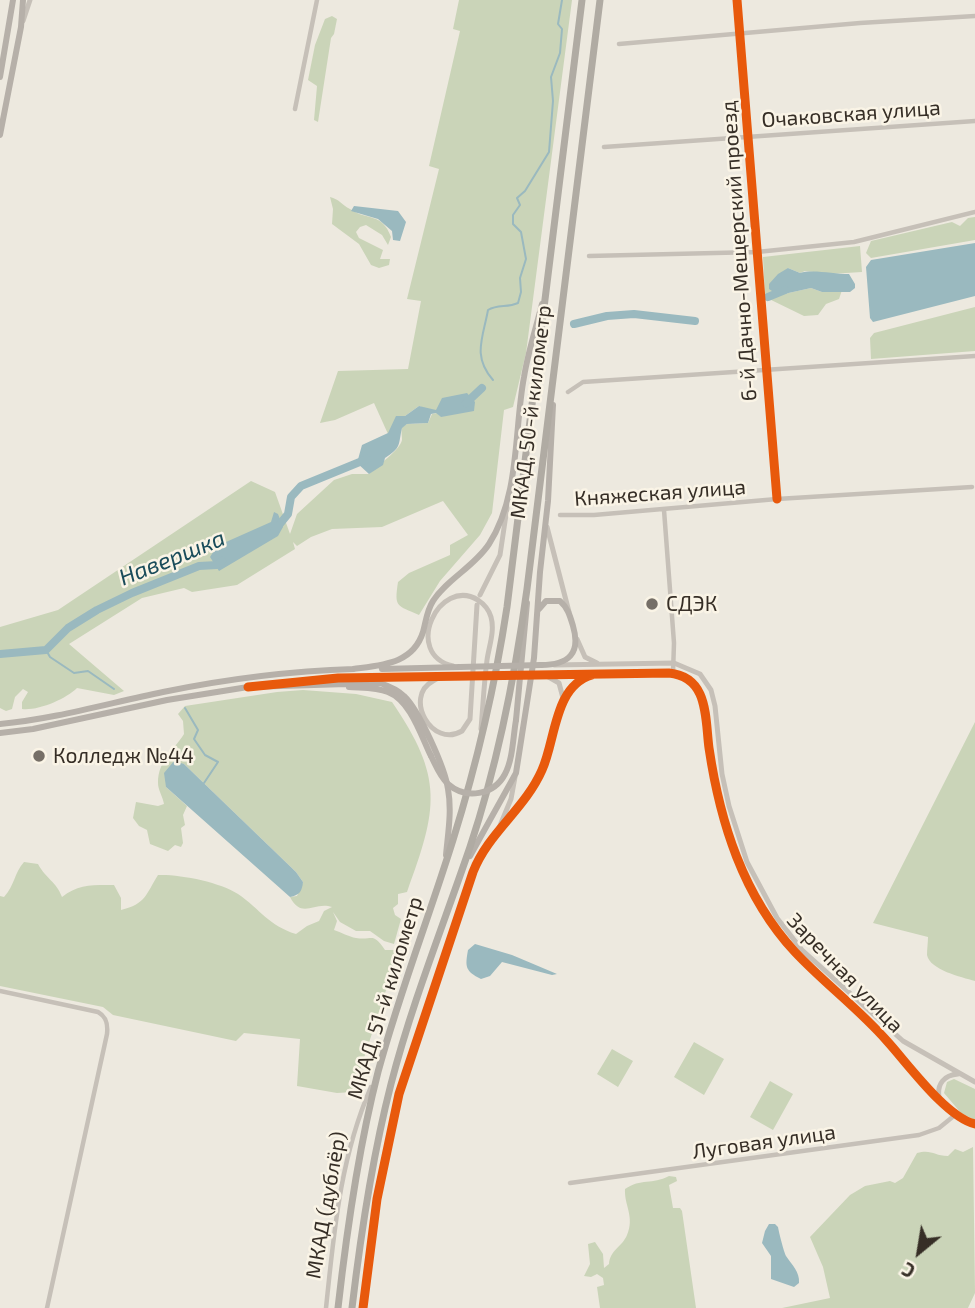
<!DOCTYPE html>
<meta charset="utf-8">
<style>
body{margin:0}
#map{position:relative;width:975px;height:1308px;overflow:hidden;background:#ede9df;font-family:"Exo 2",sans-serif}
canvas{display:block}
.north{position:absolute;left:884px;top:1217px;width:70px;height:70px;-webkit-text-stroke:5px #faf4e6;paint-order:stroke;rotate:210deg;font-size:19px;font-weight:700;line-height:28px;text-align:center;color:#362e26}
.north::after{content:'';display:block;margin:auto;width:24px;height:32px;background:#362e26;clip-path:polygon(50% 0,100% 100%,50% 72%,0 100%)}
</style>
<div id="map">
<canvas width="975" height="1308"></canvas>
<div class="north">С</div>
</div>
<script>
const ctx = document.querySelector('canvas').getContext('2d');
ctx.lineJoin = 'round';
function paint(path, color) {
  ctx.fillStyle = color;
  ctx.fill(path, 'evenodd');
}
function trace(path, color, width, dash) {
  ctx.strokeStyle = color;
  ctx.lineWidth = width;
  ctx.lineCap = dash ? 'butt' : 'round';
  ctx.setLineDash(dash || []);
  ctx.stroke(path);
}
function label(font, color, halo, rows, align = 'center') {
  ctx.font = font + ' "Exo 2",sans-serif';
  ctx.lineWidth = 5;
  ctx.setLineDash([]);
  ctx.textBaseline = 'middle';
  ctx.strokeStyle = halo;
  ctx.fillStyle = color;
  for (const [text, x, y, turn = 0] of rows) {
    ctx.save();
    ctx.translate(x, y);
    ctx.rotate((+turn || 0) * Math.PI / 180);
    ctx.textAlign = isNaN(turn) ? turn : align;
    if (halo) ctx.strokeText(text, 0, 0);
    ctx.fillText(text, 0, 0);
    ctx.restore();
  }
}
paint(new Path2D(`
 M459,0H572L526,353L513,407L504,410L492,513L480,535L440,581L419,615C397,605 394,608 398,582L409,573L450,555V545L468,535L443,501L382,527L332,529L311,537L297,546L293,542L295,549L237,585L192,592L184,588L142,598L69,644L124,691L114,695L77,688C66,699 38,711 22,709V702L28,692L23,689L15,697L12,709L6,711L0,708V627L58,610L251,481L275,492L290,534L297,514L334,480L352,474H369C377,466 400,450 402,440C402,436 401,431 402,427L407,424L428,423L432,414L437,413L441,417L436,410L431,411L419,406L405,416L388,434L374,403L335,420L320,423L338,371L408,369L421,301L407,299L439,169L429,166L460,31L453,29Z
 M332,16L337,19L334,34L331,38L318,122L314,120L317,86L308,80L315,45L325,19Z
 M330,197C339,199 342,205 350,209C367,221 382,212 391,237L388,245L382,235L366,225L360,227L356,232L359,238L383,250L380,259H390L389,265L379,268L371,265L359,244L332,224L333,209Z
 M975,217V240L871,258L866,253L871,241L952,222L960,226L968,218Z
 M860,246L862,272L830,274L805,271L800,273L788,268L784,294L811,288L822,292L842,290L839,299L826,304L818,315L804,316L765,297L763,257Z
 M975,307V351L871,359L870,338L874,333Z
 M303,690L356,694L392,702C444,778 438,808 407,892L398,894V904L393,908L395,915L401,919L394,944L384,941L370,931H356L340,922L333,912L337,921L334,930C341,932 349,937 356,938C373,941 372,931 385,950H399L353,1092L337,1093L297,1086L300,1039L244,1033L236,1041L113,1015L103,1007L0,986V896L4,897C15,885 14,873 24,862L38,864C46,879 56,881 62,897C78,884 93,885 114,885L121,898V910C146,904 146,894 158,875C179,874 220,882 238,894C260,909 269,926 296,934L307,926L319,921L324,911L332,907C314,901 302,920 290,897L297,896L303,882L296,872L184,764L166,787L187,806L183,815L185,825L181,828L183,843L181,847L175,845L168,851L150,844L147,830L139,826L133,818L136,802L158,806L164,804C163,797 158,790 158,783C158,760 174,750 184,734L183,721L178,714L185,706L277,692Z
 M975,722V981C961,977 930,970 927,955C927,949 928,942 928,937L873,923Z
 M694,1042L724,1059L704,1095L674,1077Z
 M612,1049L633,1061L618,1087L597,1074Z
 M954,1079L975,1089V1120L961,1113L944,1093L947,1082Z
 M770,1081L793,1094L773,1130L750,1117Z
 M973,1147L975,1293L968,1308H782L830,1298L823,1267L810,1237L850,1195L865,1186L890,1181L895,1183L903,1178L917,1153C932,1149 934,1156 948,1156L955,1149L963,1152Z
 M669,1176L676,1177L677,1181L669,1185L673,1208H680L682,1211L696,1308H600L597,1287L604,1285L603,1278L597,1274L591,1277L584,1276L590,1264L588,1244L595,1242L603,1254L604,1268L609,1264C610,1250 622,1247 627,1235C635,1217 624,1205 625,1189C641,1178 652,1185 669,1176Z`), '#cad4b8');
paint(new Path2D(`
 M354,206L398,211L406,222L400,241L393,240L392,231L378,219L351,211Z
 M975,243V296L873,322L870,318L866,267L871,260Z
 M788,268L800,273C812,269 834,274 849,274L855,284V288L850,292H822L811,288L784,294L775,293L769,289V284L778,274Z
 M467,393L475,402L474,411L441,417L436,413L431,414L428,423L407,424L402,428C398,445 402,447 385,458L383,465L369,474L357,463L362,445L388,433L396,416H405L419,406L436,410L442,398Z
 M274,512L278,514L283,527L278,536L219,571L210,557L217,546L271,522Z
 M174,761L184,764L296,872L303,882C302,891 300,895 290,897L166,787L164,773Z
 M475,944L512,955L557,974L552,975L502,962L490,976L481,979C465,971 465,967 468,950Z
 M769,1224H775L778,1227C779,1233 784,1252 786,1256C792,1265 800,1272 799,1283L794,1287L771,1279V1256L762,1243L765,1231Z`), '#9ab9bf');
trace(new Path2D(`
 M493,380C472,356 483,338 488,310C498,304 507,308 518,303L521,292L520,278L526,259L521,232L513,224V215L520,205L517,198L525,191L549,152L553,101L551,77L560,53L562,29L558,24L562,0
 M46,650L50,657L74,673L88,671L114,689
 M185,708L198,730L194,739L205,755L218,762L204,783`), '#9ab9bf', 2);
trace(new Path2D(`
 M768,297L785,290
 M574,324L607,316L634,314L695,321
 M466,403L482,388
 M275,530L288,514L291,497L301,486L367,459
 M0,654L46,650L68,628L97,610L132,593L199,566L217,565L222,561`), '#9ab9bf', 8);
trace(new Path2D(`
 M737,0L777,499
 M619,44L860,23L975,16
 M295,109L317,0
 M604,147L975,121
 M589,256L757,252L854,242L975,212
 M568,392L583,382L975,356
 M664,510L674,643L673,673
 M560,515H594L777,499L972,487
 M0,991L98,1012C107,1017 108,1025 107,1034L47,1308
 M570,1183L919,1135L939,1128L955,1115
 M326,1308C334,1232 340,1158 371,1087`), '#c6c0b8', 4.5);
trace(new Path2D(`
 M23,21L30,0
 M547,527L569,612
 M480,595L500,555L507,508
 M577,639L585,657L597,663
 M554,665L674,663L700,674L711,690L715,706L722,774L729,806L747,862L777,918L802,950L903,1041L975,1082
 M453,666C402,654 439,576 478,600C484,604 489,610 491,617C495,631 489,646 487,660C484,683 483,706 481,729
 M541,674L669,673L691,680L703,701L713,778L724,821L739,865L770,921L796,954L880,1033L916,1075L955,1115L975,1124
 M460,675C451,676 440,676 433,681C403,697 432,749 462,731L470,719L477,605
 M545,675L559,683L563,698
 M267,684L338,678L443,675
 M499,828L511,799L515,777
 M939,1097C937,1084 944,1075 958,1074
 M363,1308L377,1199L399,1094L473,872C489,833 525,809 542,770C556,738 554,686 593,675`), '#c6c0b8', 5);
trace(new Path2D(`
 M0,77L13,0
 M0,135L21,27L23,0
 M539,609L546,601H560C568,608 570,616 573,626C581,653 569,665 541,665
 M353,669C382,665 413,664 423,632C426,621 427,610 433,601C447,579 474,567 489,544C520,496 514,430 524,377C528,352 536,328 542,304
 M382,669L460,667
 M349,687C361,688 376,687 388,692C411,701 421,736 431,756
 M516,720L527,603
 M0,724C55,719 109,703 163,692C226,679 290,671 354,669
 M0,733L33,729L167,700L248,687L380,683C389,686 397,689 404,696C419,710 445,768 448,789C452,811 448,833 446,855
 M470,856L516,773L534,658L540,572L548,501L553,405`), '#b6b0a9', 6);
trace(new Path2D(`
 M338,1308C347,1228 358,1150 378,1072C399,994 429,917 453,840C477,763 495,686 507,607L582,0
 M352,1308C361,1232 372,1158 391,1084C412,1003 443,926 470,847C498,763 515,676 527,589L600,0`), '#b0aba3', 7);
trace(new Path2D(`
 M460,675L541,674`), '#c6c0b8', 5);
trace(new Path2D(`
 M460,667L541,665
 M431,756C436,766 440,777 448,784C466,800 494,795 505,774C513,759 513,737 516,720`), '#b6b0a9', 6);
trace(new Path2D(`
 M737,0L777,499
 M248,687L338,678L669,673C709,677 705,718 709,748C720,822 743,896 795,952C824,983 859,1009 887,1041C908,1064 946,1117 975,1124
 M363,1308L377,1199L399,1094L473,872C488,833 525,809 542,770C556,739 554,686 592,675`), '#e8590c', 9);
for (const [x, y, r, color] of [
 [652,604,7,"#766f67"],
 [39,756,7,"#766f67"]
]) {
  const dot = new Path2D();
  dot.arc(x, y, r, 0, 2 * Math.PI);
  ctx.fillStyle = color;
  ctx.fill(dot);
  trace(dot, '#faf4e6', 2.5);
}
label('21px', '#362e26', '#faf4e6', [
 ["Очаковская улица",851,114,-4],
 ["6-й Дачно-Мещерский проезд",739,251,-94],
 ["МКАД, 50-й километр",531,412,-83],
 ["Княжеская улица",660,493,-4],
 ["Заречная улица",845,973,46],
 ["МКАД, 51-й километр",385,998,-73],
 ["Луговая улица",764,1142,-8],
 ["МКАД (дублёр)",326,1205,-80]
]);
label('21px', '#362e26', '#faf4e6', [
 ["СДЭК",666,604],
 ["Колледж №44",53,756]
], 'left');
label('italic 23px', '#1a4c5a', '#faf4e6', [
 ["Навершка",172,558,-22]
]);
</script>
